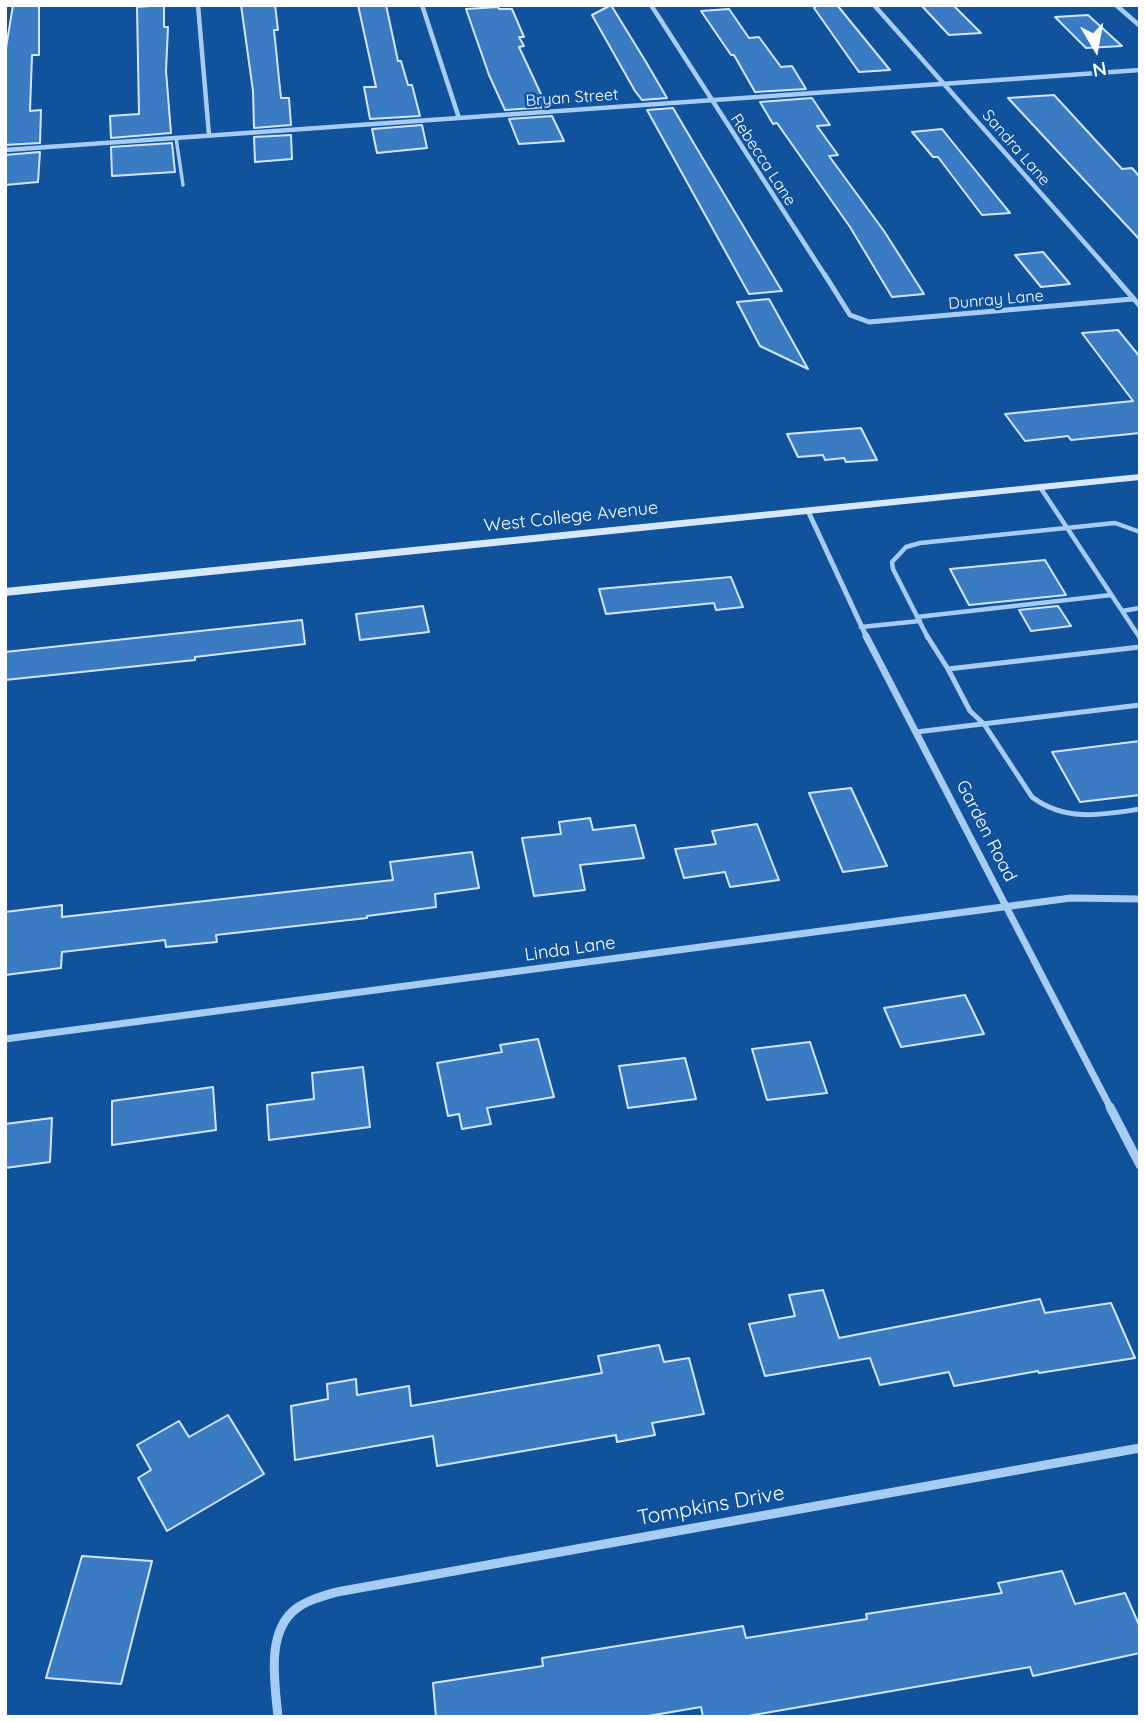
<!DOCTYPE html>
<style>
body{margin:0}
#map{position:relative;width:1145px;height:1722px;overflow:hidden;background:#11529d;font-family:Quicksand,sans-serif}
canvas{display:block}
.frame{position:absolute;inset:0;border:7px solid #fff;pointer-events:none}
.north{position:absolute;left:1061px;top:14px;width:70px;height:70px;-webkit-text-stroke:5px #11529d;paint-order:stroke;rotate:170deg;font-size:19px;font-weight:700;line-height:28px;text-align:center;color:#fff}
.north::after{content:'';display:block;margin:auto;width:24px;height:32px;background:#fff;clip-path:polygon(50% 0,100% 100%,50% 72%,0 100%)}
</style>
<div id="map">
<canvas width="1145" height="1722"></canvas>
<div class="frame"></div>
<div class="north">N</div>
</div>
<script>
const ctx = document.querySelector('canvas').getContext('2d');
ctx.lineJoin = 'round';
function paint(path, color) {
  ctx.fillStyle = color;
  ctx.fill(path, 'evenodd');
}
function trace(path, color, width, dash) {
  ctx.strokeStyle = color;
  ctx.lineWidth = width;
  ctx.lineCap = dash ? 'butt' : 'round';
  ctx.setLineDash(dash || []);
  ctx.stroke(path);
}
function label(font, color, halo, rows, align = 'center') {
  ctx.font = font + ' Quicksand,sans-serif';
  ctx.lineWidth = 5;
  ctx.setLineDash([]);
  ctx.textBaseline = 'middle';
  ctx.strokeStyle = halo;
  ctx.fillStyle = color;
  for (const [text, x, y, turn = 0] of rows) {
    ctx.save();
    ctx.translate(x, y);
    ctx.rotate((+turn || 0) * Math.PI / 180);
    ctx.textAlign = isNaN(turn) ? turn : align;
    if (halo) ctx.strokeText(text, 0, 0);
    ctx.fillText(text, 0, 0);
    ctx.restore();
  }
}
const building = new Path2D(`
 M13,5H39V55H32L30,111L41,110L40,143L5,145V54Z
 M164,5V27H168L166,71L171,133L111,138L110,116L139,114L137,7Z
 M241,5H275L278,30H274L281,98H289L291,125L254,128L253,91Z
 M358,5H386L398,61H401L408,85H412L420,116L370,119L364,87H376Z
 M611,5L646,62L667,98L642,100L635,91L592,15Z
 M818,5H837L890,70L859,72L814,8Z
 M921,5H953L981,33L949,35Z
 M498,7L499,9H512L524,37H519L524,46L519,47L547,107L505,110L489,75L466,9Z
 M729,9L749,38L759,37L781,67L792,66L806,89L755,92L734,55H731L701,11Z
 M1088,15L1122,46L1086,48L1055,17Z
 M1054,95L1122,169L1132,168L1140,177V240L1008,98Z
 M812,98L830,125L817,126L838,155L829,156L884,231L924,294L892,297L850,227L777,123L773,124L760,102Z
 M673,108L693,142L782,291L749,294L647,110Z
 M552,116L564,141L519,144L509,119Z
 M422,125L427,148L377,153L372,129Z
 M942,129L954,144L1010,213L982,215L938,157H933L912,132Z
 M291,135L292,159L255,162L254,137Z
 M172,143L175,172L112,176L111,147Z
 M40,152L38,182L5,185V155Z
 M1043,252L1070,284L1041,287L1015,255Z
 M769,299L808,369L760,346L737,302Z
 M1118,330L1140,357V433L1071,440L1068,436L1025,441L1005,414L1133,401L1082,333Z
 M861,428L877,460L846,462L844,458L825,460L823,455L798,457L787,434Z
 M1045,560L1066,595L969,605L950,569Z
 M731,577L743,607L716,610L714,603L606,614L599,589Z
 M423,606L429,632L360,640L356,614Z
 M1058,606L1071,626L1031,631L1019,610Z
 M302,620L305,644L195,657V660L5,680V652Z
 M1140,741V795L1080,802L1052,752Z
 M851,788L887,866L843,872L809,793Z
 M590,818L593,830L635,825L644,858L580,865L585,890L534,896L522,838L561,834L559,822Z
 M757,824L779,880L730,887L725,872L684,878L675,849L716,844L712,831Z
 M472,852L479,888L435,894L436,907L367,916V918L216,935L217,942L166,947L165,940L62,952L61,968L5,975V912L62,905V917L393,880L390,862Z
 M965,995L984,1034L901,1047L884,1008Z
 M538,1039L554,1097L487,1108L491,1124L462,1129L459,1114L448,1116L437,1063L502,1052L500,1045Z
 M810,1042L827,1093L767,1100L752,1049Z
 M685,1058L696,1099L628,1108L619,1066Z
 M363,1067L370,1127L269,1140L267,1105L314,1099L312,1073Z
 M213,1087L216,1130L112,1145V1101Z
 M52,1118L50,1162L5,1168V1124Z
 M823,1290L839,1338L1040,1299L1045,1313L1111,1303L1135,1358L1039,1373L1038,1371L954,1386L949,1372L880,1385L870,1358L765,1376L749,1324L795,1316L789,1295Z
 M659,1345L664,1362L689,1358L704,1414L652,1423L655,1435L617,1442L616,1435L437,1466L433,1436L295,1460L291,1406L328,1399L327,1384L356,1379L357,1395L409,1386L411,1406L602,1373L598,1356Z
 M228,1415L264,1474L167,1531L138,1478L151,1470L137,1445L179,1421L189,1437Z
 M82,1556L152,1561L121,1684L46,1678Z
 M1062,1571L1075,1604L1125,1593L1140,1627V1653L1033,1676L1030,1667L742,1717H703L701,1707L642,1717H436L433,1683L543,1666L542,1658L743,1626L746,1638L867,1619L866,1614L1002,1593L998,1583Z`);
paint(building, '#3a7bc4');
trace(building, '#d0e6fe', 2);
trace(new Path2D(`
 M176,138L183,185`), '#a7ccf4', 3.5);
trace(new Path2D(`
 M1040,487L1140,638
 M1122,611L1140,608
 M917,617L1111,595
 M861,627L920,621
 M928,638L893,569L892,562L906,547L920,543L1115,523L1140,532`), '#a7ccf4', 4.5);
trace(new Path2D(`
 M927,636L948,669
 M1140,647L948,669L970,711L984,724L1032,797C1065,822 1102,815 1140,809
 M916,732L1140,705`), '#a7ccf4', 5);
trace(new Path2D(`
 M198,5L209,135
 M422,5L459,118
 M651,5L826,277
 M874,5L1115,277
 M1116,5L1140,26
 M5,150L1140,70`), '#a7ccf4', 4.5);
trace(new Path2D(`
 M825,275L850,315L869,322L1133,299
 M1113,275L1140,306
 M808,511L867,638`), '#a7ccf4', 5);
trace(new Path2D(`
 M866,636L1111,1109
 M5,1039L1071,898L1140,899`), '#a7ccf4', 7);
trace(new Path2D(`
 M1110,1107L1140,1165
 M278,1717C275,1684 265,1631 297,1608C308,1600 323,1596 337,1592L1140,1448`), '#a7ccf4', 9);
paint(new Path2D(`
 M1140,474V480L5,596V588Z`), '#d7e8fd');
label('16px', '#fff', '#11529d', [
 ["Bryan Street",572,98,-4],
 ["Sandra Lane",1016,148,49],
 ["Rebecca Lane",763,160,57],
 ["Dunray Lane",996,300,-5]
]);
label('18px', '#fff', '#11529d', [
 ["West College Avenue",571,517,-6],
 ["Garden Road",986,831,63],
 ["Linda Lane",570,949,-8]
]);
label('21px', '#fff', '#11529d', [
 ["Tompkins Drive",711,1506,-10]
]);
</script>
